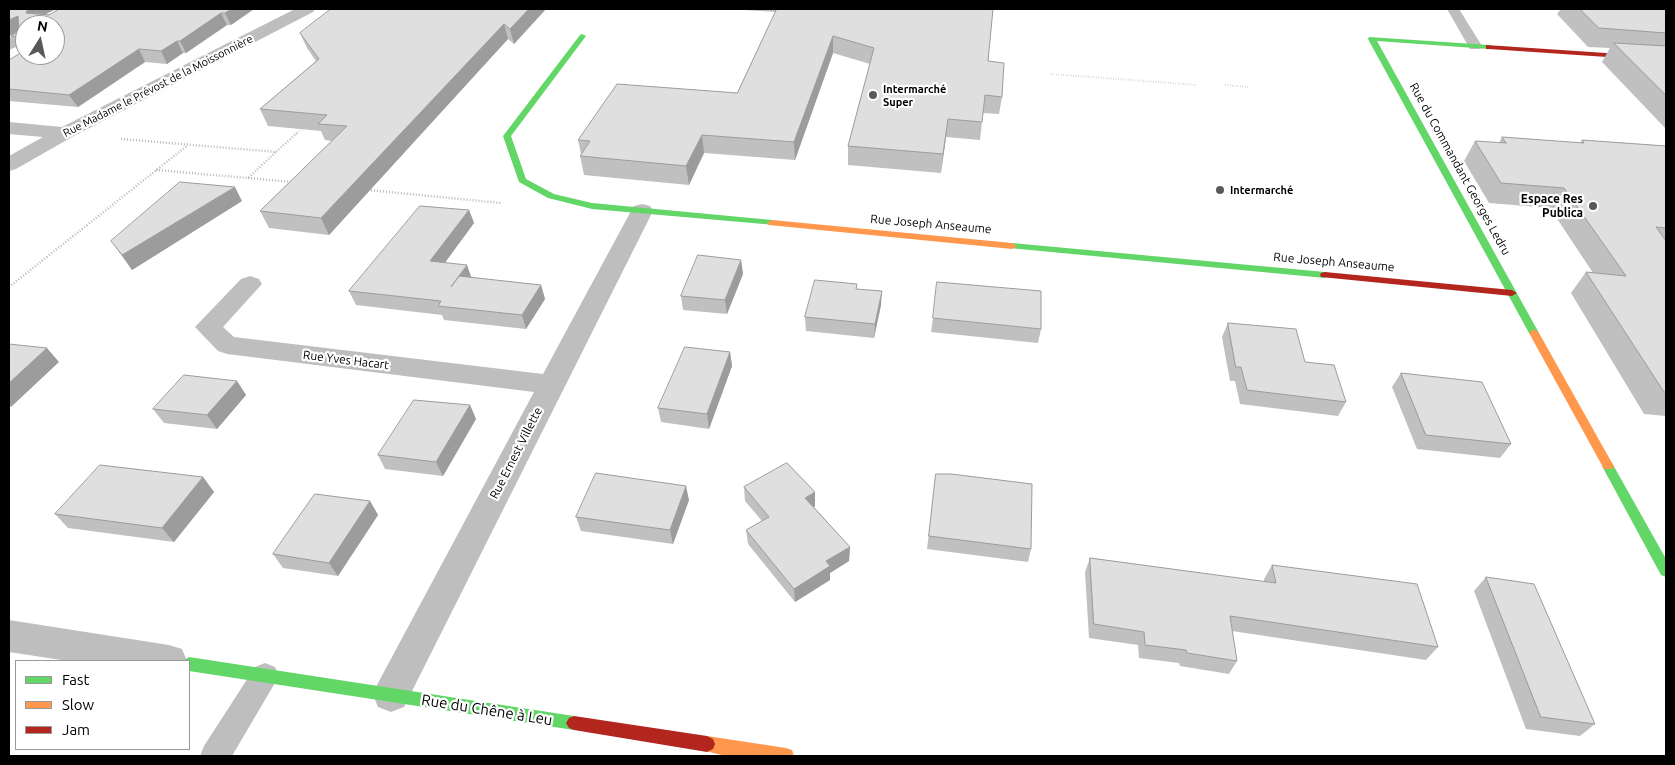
<!DOCTYPE html>
<meta charset="utf-8">
<style>
body{margin:0}
#map{position:relative;width:1675px;height:765px;overflow:hidden;background:#fff;font-family:Ubuntu,sans-serif}
canvas{display:block}
.frame{position:absolute;inset:0;border:10px solid #000;pointer-events:none}
.legend{position:absolute;left:15px;top:660px;width:175px;height:90px;box-sizing:border-box;background:#fff;border:1px solid #999;margin:0;padding:6px 9px;list-style:none;font-size:15px;color:#000}
.legend li{display:flex;align-items:center;gap:10px;height:25px}
.legend b{width:25px;border:1px solid #999}
.north{position:absolute;left:15px;top:15px;width:50px;height:50px;box-sizing:border-box;background:#fff;border:1px solid #999;border-radius:50%;rotate:10deg;font-size:14px;font-weight:700;line-height:20px;text-align:center;color:#000}
.north::after{content:'';display:block;margin:auto;width:18px;height:22px;background:#595959;clip-path:polygon(50% 0,100% 100%,50% 72%,0 100%)}
</style>
<div id="map">
<canvas width="1675" height="765"></canvas>
<div class="frame"></div>
<ul class="legend">
<li><b style="height:6px;background:#63d668"></b>Fast</li>
<li><b style="height:6px;background:#ff974d"></b>Slow</li>
<li><b style="height:6px;background:#b3261e"></b>Jam</li>
</ul>
<div class="north">N</div>
</div>
<script>
const ctx = document.querySelector('canvas').getContext('2d');
ctx.lineJoin = 'round';
function trace(path, color, width, dash) {
  ctx.strokeStyle = color;
  ctx.lineWidth = width;
  ctx.lineCap = dash ? 'butt' : 'round';
  ctx.setLineDash(dash || []);
  ctx.stroke(path);
}
function paint(path, color) {
  ctx.fillStyle = color;
  ctx.fill(path, 'evenodd');
}
function label(font, color, halo, rows, align = 'center') {
  ctx.font = font + ' Ubuntu,sans-serif';
  ctx.lineWidth = 4.5;
  ctx.setLineDash([]);
  ctx.textBaseline = 'middle';
  ctx.strokeStyle = halo;
  ctx.fillStyle = color;
  for (const [text, x, y, turn = 0] of rows) {
    ctx.save();
    ctx.translate(x, y);
    ctx.rotate((+turn || 0) * Math.PI / 180);
    ctx.textAlign = isNaN(turn) ? turn : align;
    if (halo) ctx.strokeText(text, 0, 0);
    ctx.fillText(text, 0, 0);
    ctx.restore();
  }
}
trace(new Path2D(`
 M1051,74L1197,85
 M1225,85L1248,87
 M296,134L304,127`), '#b9b9b9', 2, [0.5, 2]);
trace(new Path2D(`
 M121,139L276,152L297,133
 M156,170L248,178L276,152
 M248,178L292,182
 M368,190L501,203
 M9,287L188,145`), '#b9b9b9', 2.5, [1, 2]);
paint(new Path2D(`
 M1447,9H1459L1482,46L1480,49H1470Z
 M265,663L275,667L279,676L232,756H200L204,746L255,667Z`), '#bebebe');
paint(new Path2D(`
 M295,9H315L313,12L72,137L16,169L9,171V156L43,137L9,134V122L62,127Z
 M25,30V43L9,50V38Z
 M642,204L650,206L653,211L404,707L391,712L378,707L373,695L378,683L534,392L227,354L218,351L195,327L241,279L250,276L259,279L262,284L223,327L234,337L543,374L631,211L634,206Z
 M9,620L169,645L182,649L187,661H68L9,652Z`), '#bebebe');
paint(new Path2D(`
 M582,34L586,36L511,136L526,179L554,194L592,203L772,220L777,223L775,225L592,209L548,198L519,182L503,136L580,35Z
 M1369,37L1489,45L1493,47L1489,49L1377,41L1539,333L1538,336L1534,337L1529,333L1368,39Z
 M1012,243L1325,272L1330,275L1325,278L1009,248V244Z
 M1608,461L1612,463L1666,559V577L1661,575L1602,466L1604,463Z
 M189,657L574,716L579,718L582,723L579,728L574,730L189,671V661H183Z`), '#63d668');
paint(new Path2D(`
 M772,220L1012,243L1017,246L1012,249L769,225L767,223Z
 M1534,329L1539,333L1612,463L1614,466L1612,469H1604L1529,333Z
 M707,736L786,748L792,750L794,756C766,758 728,760 701,749L699,744L701,739Z`), '#ff974d');
paint(new Path2D(`
 M1486,45L1666,57V61L1489,49H1486Z
 M1325,272L1512,290L1517,293L1512,296L1321,277L1320,275L1321,273Z
 M574,716L707,736L713,739L715,744L713,749L707,752L574,730L569,728L566,723L569,718Z`), '#b3261e');
paint(new Path2D(`
 M9,9H56L45,14L254,9L231,25H227L186,53H183L167,64L145,62L78,107L9,101V60L55,55V25H25V48H19L11,36L16,33L9,36Z
 M546,9L514,44L508,39L329,235L269,228L260,211L332,141L325,140L321,131L268,126L260,109L316,61L307,48L300,33Z
 M728,9H993L988,61L1002,97L999,114L983,113L980,140L946,137L941,173L848,165V146L870,64L833,53L795,160L704,153L689,185L584,175L580,156L581,154L578,140L737,93L776,12Z
 M1561,9H1666V129L1602,62L1610,48L1588,47L1557,14Z
 M1502,137L1580,143L1582,140L1666,146V416L1644,414L1571,293L1586,272L1593,273L1550,208L1489,203L1464,161L1475,141L1499,143Z
 M242,201L132,270L111,241Z
 M469,210L474,223L445,262L471,278L541,285L545,299L526,329L444,320L442,315L356,305L349,291Z
 M741,260L743,274L727,314L683,310L681,296Z
 M857,289L881,305L874,338L806,331L805,317Z
 M933,318L1041,329L1038,343L931,332Z
 M1228,323L1305,362L1346,402L1338,416L1240,404L1235,381H1230L1222,337Z
 M730,352L732,366L709,429L661,422L658,408Z
 M1401,373L1511,444L1500,458L1417,449L1392,387Z
 M237,381L246,395L217,429L164,423L153,409Z
 M470,405L476,419L443,476L385,469L378,455Z
 M936,474L1031,549L1028,562L927,549Z
 M203,477L214,492L174,542L68,528L55,514Z
 M744,487L815,506L814,507L850,547L849,561L830,573V580L795,602L748,544L746,530L762,521L745,501Z
 M689,500L673,544L581,531L576,517Z
 M370,501L378,515L338,576L283,568L273,554Z
 M1090,558L1264,582V579L1272,565L1438,647L1426,660L1232,631L1237,661L1229,674L1180,666L1179,663L1139,658L1138,645L1089,638L1085,572Z
 M1486,577L1595,724L1580,736L1526,729L1474,591Z`), '#c0c0c0');
paint(new Path2D(`
 M28,9H56L36,19L26,13Z
 M232,9H254L231,25L225,13Z
 M529,9H546L514,44L510,29Z
 M221,13L227,25L186,53L180,41Z
 M18,16L25,28L9,36V20Z
 M504,24L508,39L329,235L321,218Z
 M833,36V53L795,160L794,142Z
 M177,41L183,53L167,64L161,51Z
 M139,49L145,62L78,107L69,95Z
 M948,119L946,137L941,173L943,154Z
 M702,135L704,153L689,185L686,166Z
 M235,187L242,201L132,270L122,255Z
 M469,210L474,223L436,275L430,261Z
 M741,260L743,274L727,314L725,300Z
 M467,265L472,279L451,287Z
 M541,285L545,299L526,329L522,315Z
 M882,291L881,305L874,338L875,324Z
 M47,348L59,362L11,407L9,404V383Z
 M730,352L732,366L709,429L707,414Z
 M237,381L246,395L217,429L207,415Z
 M470,405L476,419L443,476L436,462Z
 M203,477L214,492L174,542L162,528Z
 M686,486L689,500L673,544L670,530Z
 M815,492V506L806,512L805,498Z
 M370,501L378,515L338,576L329,563Z
 M850,547L849,561L830,573V580L795,602L794,589L826,561Z`), '#9c9c9c');
const building = new Path2D(`
 M9,9H28L26,13L49,15L59,9H232L225,13H221L180,41H177L161,51L139,49L69,95L9,89V60L25,50V55H55V25H25V37L11,36L19,31L18,16L9,20Z
 M331,9H529L510,29L504,24L321,218L260,211L347,126L318,124L327,115L260,109L319,59L300,33Z
 M777,9H993L988,61L1004,63L1002,97L985,95L982,122L948,119L943,154L848,146L874,48L833,36L794,142L702,135L686,166L580,156L590,141L578,140L617,84L737,93Z
 M1580,9H1666V33L1599,28Z
 M1614,43L1666,46V95Z
 M1502,137L1584,143L1582,140L1666,146V228L1656,227L1666,241V392H1664L1586,272L1626,276L1564,188L1501,183L1475,141L1506,143Z
 M180,182L235,187L122,255L111,241Z
 M420,206L469,210L430,261L467,265L451,287L459,276L541,285L522,315L438,306L441,301L349,291Z
 M698,255L741,260L725,300L681,296Z
 M815,280L857,284L856,289L882,291L875,324L805,317Z
 M937,282L1041,291V329L933,318Z
 M1228,323L1296,329L1305,362L1334,365L1346,402L1247,390L1241,367H1236Z
 M9,344L47,348L9,383Z
 M685,347L730,352L707,414L658,408Z
 M1401,373L1482,382L1511,444L1426,435Z
 M184,375L237,381L207,415L153,409Z
 M414,400L470,405L436,462L378,455Z
 M787,463L815,492L805,498L850,547L826,561L830,566L794,589L746,530L769,517L744,487Z
 M100,465L203,477L162,528L55,514Z
 M596,473L686,486L670,530L576,517Z
 M936,474H951L1032,484L1031,549L929,536Z
 M315,494L370,501L329,563L273,554Z
 M1090,558L1276,583L1272,565L1417,584L1438,647L1230,616L1237,661L1187,653L1186,650L1145,645L1144,632L1094,624Z
 M1486,577L1534,584L1595,724L1541,717Z`);
paint(building, '#dfdfdf');
trace(building, '#9c9c9c', 1);
for (const [x, y, r, color] of [
 [873,95,5,"#595959"],
 [1220,190,5,"#595959"],
 [1593,206,5,"#595959"]
]) {
  const dot = new Path2D();
  dot.arc(x, y, r, 0, 2 * Math.PI);
  ctx.fillStyle = color;
  ctx.fill(dot);
  trace(dot, '#fff', 2);
}
label('11px', '#000', '#fff', [
 ["Rue Madame le Prévost de la Moissonnière",158,86,-27]
]);
label('bold 11px', '#000', '#fff', [
 ["Intermarché",883,89],
 ["Super",883,102],
 ["Intermarché",1230,190]
], 'left');
label('12px', '#000', '#fff', [
 ["Rue du Commandant Georges Ledru",1460,169,61],
 ["Rue Joseph Anseaume",931,224,5],
 ["Rue Joseph Anseaume",1334,262,5],
 ["Rue Yves Hacart",346,360,7],
 ["Rue Ernest Villette",516,453,-63]
]);
label('bold 12px', '#000', '#fff', [
 ["Espace Res",1583,199],
 ["Publica",1583,213]
], 'right');
label('15px', '#000', '#fff', [
 ["Rue du Chêne à Leu",487,710,9]
]);
</script>
